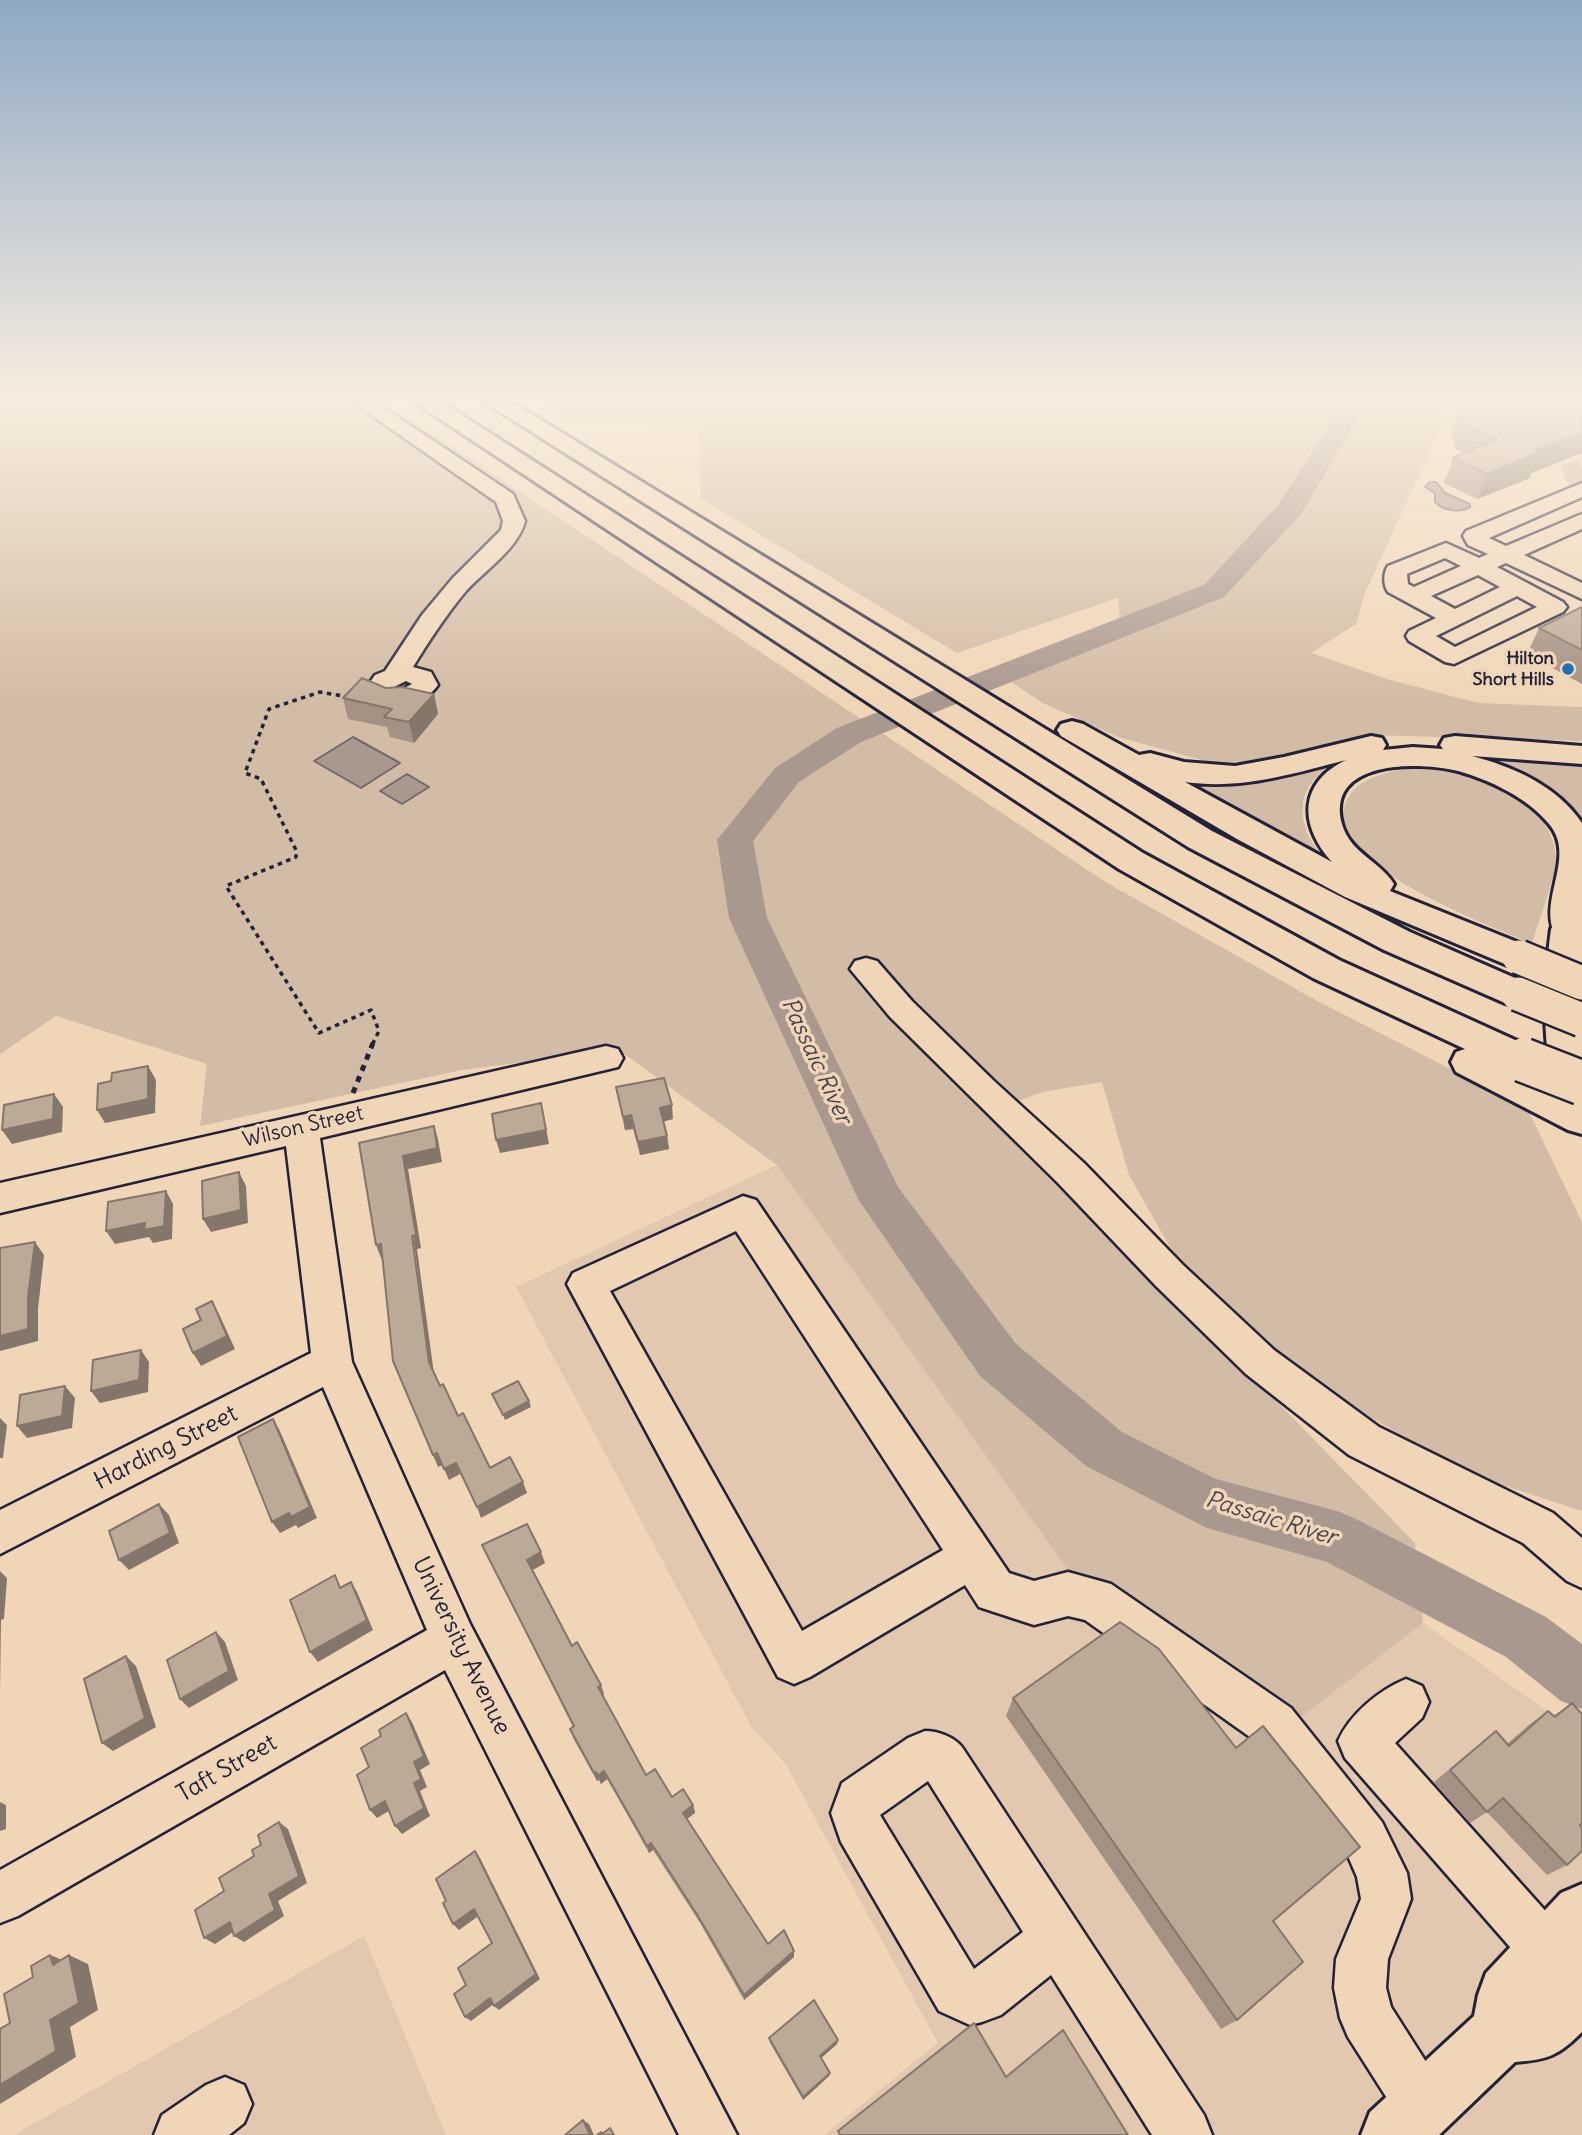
<!DOCTYPE html>
<style>
body{margin:0}
canvas{display:block;background:#f0d6b7}
</style>
<canvas width="1582" height="2135"></canvas>
<script>
const ctx = document.querySelector('canvas').getContext('2d');
ctx.lineJoin = 'round';
function paint(path, color) {
  ctx.fillStyle = color;
  ctx.fill(path, 'evenodd');
}
function trace(path, color, width, dash) {
  ctx.strokeStyle = color;
  ctx.lineWidth = width;
  ctx.lineCap = dash ? 'butt' : 'round';
  ctx.setLineDash(dash || []);
  ctx.stroke(path);
}
function label(font, color, halo, rows, align = 'center') {
  ctx.font = font + ' Delius,sans-serif';
  ctx.lineWidth = 7;
  ctx.setLineDash([]);
  ctx.textBaseline = 'middle';
  ctx.strokeStyle = halo;
  ctx.fillStyle = color;
  for (const [text, x, y, turn = 0] of rows) {
    ctx.save();
    ctx.translate(x, y);
    ctx.rotate((+turn || 0) * Math.PI / 180);
    ctx.textAlign = isNaN(turn) ? turn : align;
    if (halo) ctx.strokeText(text, 0, 0);
    ctx.fillText(text, 0, 0);
    ctx.restore();
  }
}
paint(new Path2D(`
 M777,1165L1073,1577L1299,1719L1423,1623L1582,1736V2135H824L938,2043L785,1763L752,1728L516,1287Z
 M364,1936L446,2135H14Z`), '#e1c8ae');
paint(new Path2D(`
 M0,401H384L1107,883L1323,1004L1527,1108L1582,1222V1511L1466,1473L1336,1397L1188,1279L1129,1175L1102,1082L1042,1092L993,1111L1415,1543L1423,1623L1299,1719L1073,1577L777,1165L619,1050L462,1070L200,1126L207,1064L56,1016L0,1054Z
 M536,401H1453L1365,593L1356,624L1311,653L1387,679L1478,703L1582,707V741L1367,735L1235,769L1118,737L1043,703L1011,682L1121,635L1118,598L957,653L701,499L699,426L571,422Z
 M1474,753L1582,762V828L1470,757Z
 M1330,763L1336,765C1330,768 1322,772 1317,777C1292,799 1303,837 1323,856L1321,858L1175,777C1237,791 1272,778 1330,763Z
 M1428,766C1474,778 1552,798 1556,856C1558,870 1537,926 1532,944C1490,925 1324,865 1345,805C1355,773 1400,770 1428,766Z`), '#d2bca5');
const water = new Path2D(`
 M1430,482H1436L1445,493L1470,504V507C1459,513 1443,511 1435,502V493L1425,487Z
 M353,737L400,763L361,788L314,761Z
 M407,774L429,787L402,804L380,791Z`);
paint(water, '#a9988d');
trace(water, '#73696c', 2);
paint(new Path2D(`
 M1344,401H1368L1301,514L1224,597L861,742L799,782L753,841L767,918L898,1187L1016,1344L1122,1432L1216,1479L1337,1511L1356,1519L1546,1617L1582,1644V1709L1561,1701L1506,1657L1327,1562L1207,1528L1086,1466L980,1376L858,1199L729,918L717,840L775,768L837,728L1204,585L1280,503Z`), '#a9988d');
trace(new Path2D(`
 M1565,477L1582,469`), '#c7b29e', 22, [22, 11]);
const minor = new Path2D(`
 M351,401H374L513,494L525,521C518,549 485,570 466,591C446,615 429,641 413,667L431,672L438,685C422,708 382,717 366,688L375,675L385,671L422,615L452,579L501,530L503,521L496,502ZM406,681L412,684L398,691L392,688Z
 M1582,483V497L1489,538L1506,546L1582,514V529L1524,555L1582,583V599L1506,563L1497,567L1563,602L1567,607L1563,612L1454,664L1445,662L1409,641L1406,636L1409,631L1436,618L1388,592C1383,585 1383,573 1388,566L1446,543L1479,558L1488,554L1468,545L1463,536L1466,531ZM1445,558L1461,566L1414,587L1408,584L1407,574ZM1478,575L1500,587L1455,609L1431,596ZM1517,596L1537,607L1455,647L1436,636Z
 M866,958L877,961L912,1001L994,1081L1084,1163L1182,1264L1274,1350L1379,1427L1553,1513L1582,1538V1588L1567,1581L1523,1543L1349,1455L1246,1374L1156,1286L1058,1183L890,1017L850,969L855,961Z
 M606,1046L618,1049L623,1058L618,1067L320,1138L352,1362L470,1624L737,2135H679L445,1670L18,1916L0,1923V1870L427,1630L323,1387L0,1554V1510L311,1353L286,1146L0,1213V1183Z
 M743,1196L756,1200L1009,1573L1034,1581L1068,1572L1111,1584L1291,1708L1382,1822L1407,1873L1411,1899L1388,1959L1386,1988L1391,2007L1442,2087L1450,2106L1442,2125L1423,2133L1404,2125L1348,2037L1340,2018L1334,1988L1336,1959L1361,1899L1357,1877L1348,1856L1257,1742L1085,1620L1068,1616L1034,1625L979,1607L965,1585L810,1677L794,1684L778,1677L567,1284L573,1273ZM736,1231L943,1550L802,1631L610,1291Z
 M1406,1679L1422,1686L1429,1702L1422,1718L1395,1743L1566,1934L1574,1952L1566,1970L1548,1978L1530,1970L1345,1758L1338,1741C1350,1714 1379,1690 1406,1679Z
 M925,1731C938,1731 954,1737 962,1747L1204,2115L1212,2135H1152L1051,1975L1001,2015L982,2022L970,2025L939,2011L841,1842L831,1813L842,1783L908,1738ZM928,1781L1023,1932L974,1969L880,1815Z
 M225,2077L244,2085L252,2104L244,2123L229,2135H154L162,2115L206,2085Z`);
const major = new Path2D(`
 M1582,908V1127L1568,1123C1539,1069 1543,988 1551,929C1559,917 1568,912 1582,908Z
 M1582,1884V2032C1559,2055 1548,2060 1515,2062L1439,2135H1361L1370,2112L1474,2016L1478,1995L1486,1973L1561,1893Z`);
const highway = new Path2D(`
 M413,401H440L1143,853L1339,960L1537,1050L1542,1060L1537,1070L1527,1073L1582,1101V1134L1568,1130L1456,1072L1451,1062L1456,1052L1465,1049L1313,978L1119,869Z
 M483,401H510L1212,831L1410,932L1531,985L1536,994L1531,1003L1518,1007L1505,1003L1384,950L1188,847Z
 M1072,721L1083,724L1139,755L1150,753L1184,762L1235,766L1284,757L1371,736L1382,738L1386,745L1383,750L1413,747L1443,749L1440,745L1444,738L1455,736L1582,746V764L1472,756C1514,767 1557,786 1582,823V937L1569,941L1557,938C1535,902 1578,858 1549,824C1528,798 1490,780 1458,771C1418,761 1325,760 1342,824C1350,853 1380,861 1394,884L1390,891L1532,948L1537,957L1532,966L1519,970L1345,897L1237,839L1061,736L1057,730L1061,724ZM1346,760C1298,783 1299,825 1332,862L1185,782C1241,790 1292,774 1346,760Z`);
trace(minor, '#22223b', 5);
trace(major, '#22223b', 6);
trace(highway, '#22223b', 6);
trace(new Path2D(`
 M349,697L320,692L269,709L245,773L261,779L296,850V857L226,886L319,1033L371,1010L379,1031L372,1045`), '#22223b', 3.5, [4.5, 4.5]);
trace(new Path2D(`
 M353,1093L373,1043`), '#22223b', 5, [6, 6]);
paint(minor, '#f0d6b7');
paint(major, '#f0d6b7');
paint(highway, '#f0d6b7');
const highwayBridgeFar1 = new Path2D(`
 M1519,957L1582,983
 M1518,994L1582,1020`);
const highwayBridge = new Path2D(`
 M1523,1060L1582,1083`);
trace(highwayBridgeFar1, '#22223b', 38, []);
trace(highwayBridge, '#22223b', 48, []);
trace(highwayBridgeFar1, '#f0d6b7', 33);
trace(highwayBridge, '#f0d6b7', 43);
paint(new Path2D(`
 M1582,401V453L1531,473L1530,478L1477,499L1444,483L1453,458L1464,453L1456,449L1451,431L1460,406Z
 M1582,607V684L1527,654L1539,628Z
 M386,688L434,694L438,714L414,743L390,737L387,727L348,719L343,698Z
 M616,1087L673,1119L663,1121L667,1136L669,1149L640,1155L633,1129L625,1130Z
 M482,1545L545,1563L532,1570L572,1646L604,1694L602,1696L646,1775L672,1797L693,1805L695,1813L687,1819L768,1944L794,1951V1957L744,2000L700,1923L653,1850L649,1853L607,1779L601,1784L599,1780L597,1781L573,1738L570,1729L573,1727Z
 M1013,1698L1273,1921L1237,2020L1221,2029L1006,1716Z
 M1572,1703L1580,1825L1567,1865L1547,1875L1487,1812L1470,1823L1434,1782L1496,1731L1507,1744L1530,1724L1548,1711L1553,1716Z
 M769,2038L837,2044L821,2058L829,2076L803,2100L770,2043Z`), '#a39183');
paint(new Path2D(`
 M1582,433V453L1531,473L1530,478L1477,499L1487,474L1536,450Z
 M434,694L438,714L414,743L409,722Z
 M148,1066L156,1080L155,1113L105,1123L97,1110Z
 M54,1094L63,1107L62,1132L12,1144L2,1130Z
 M541,1103L549,1144L500,1153L496,1140Z
 M672,1105L673,1119L662,1122L660,1108Z
 M631,1115L633,1129L625,1130L623,1117Z
 M434,1126L438,1139L442,1162L408,1169L421,1248L417,1249L434,1374L429,1362L403,1156Z
 M667,1136L669,1149L640,1155L638,1142Z
 M239,1172L246,1186L248,1223L211,1232L203,1219Z
 M166,1191L173,1204L172,1239L153,1243L149,1237L115,1244L106,1231Z
 M35,1242L44,1255L38,1309V1341L0,1351V1336L28,1297Z
 M381,1244L386,1257L381,1258L376,1245Z
 M212,1301L219,1314L235,1349L201,1366L193,1353Z
 M141,1350L149,1362L148,1392L100,1403L91,1391Z
 M65,1386L75,1398L72,1428L27,1438L17,1426Z
 M529,1401L531,1407L505,1420L503,1415Z
 M0,1418L7,1425L3,1458H0Z
 M273,1419L280,1431L317,1518L298,1528L296,1525L280,1533L272,1522Z
 M437,1453L442,1465L438,1467L433,1455Z
 M456,1463L460,1474L449,1480L444,1469Z
 M523,1482L527,1493L481,1518L477,1507Z
 M159,1504L169,1515L179,1543L129,1570L119,1560Z
 M541,1552L545,1563L531,1571L527,1560Z
 M0,1571L7,1578L4,1619L1,1620L0,1692Z
 M351,1582L357,1592L373,1630L318,1662L310,1652Z
 M216,1632L225,1642L238,1680L189,1708L180,1699Z
 M126,1656L136,1666L156,1727L113,1751L102,1743Z
 M601,1685L604,1694L601,1697L598,1687Z
 M406,1713L412,1722L430,1764L420,1770L427,1787L420,1791L430,1816L402,1834L395,1826L414,1783Z
 M604,1771L607,1779L601,1784L598,1776Z
 M596,1772L599,1780L597,1781L594,1773Z
 M385,1801L392,1809L377,1818L370,1810Z
 M0,1802L6,1805V1829L0,1831Z
 M693,1805L695,1813L685,1820L683,1813Z
 M279,1822L288,1829L307,1883L278,1901L284,1916L244,1942L234,1936L269,1894Z
 M651,1843L653,1850L649,1853L647,1846Z
 M475,1851L480,1858L540,1979L499,2010L494,2006L536,1974Z
 M474,1909L480,1915L459,1930L453,1924Z
 M230,1922L239,1928L215,1944L204,1938Z
 M794,1951V1957L744,2000V1995Z
 M50,1955L70,1963L53,1965Z
 M69,1955L88,1964L98,2010L70,2027L76,2057L0,2104V2085L50,2020Z
 M490,1998L495,2003L471,2021L465,2017Z
 M838,2040L837,2044L819,2060L820,2056Z
 M830,2073L829,2076L803,2100V2097Z
 M583,2120L589,2124L594,2135H590Z`), '#84766a');
const building = new Path2D(`
 M1472,401H1582V433L1536,450L1540,452L1487,474L1453,458L1497,439L1465,424L1460,406Z
 M1582,607V650L1539,628Z
 M362,678L386,688L402,687L434,694L409,722L384,717L392,709L343,698Z
 M148,1066V1099L97,1110L98,1084L111,1081L112,1073Z
 M664,1078L672,1105L660,1108L667,1136L638,1142L631,1115L623,1117L616,1087Z
 M54,1094L53,1119L2,1130L4,1105Z
 M541,1103L546,1130L496,1140L492,1114Z
 M434,1126L437,1148L403,1156L416,1235L412,1236L429,1362L440,1386L443,1384L458,1416L463,1413L490,1468L510,1457L523,1482L477,1507L456,1463L444,1469L437,1453L433,1455L393,1361L381,1244L376,1245L359,1143Z
 M239,1172L241,1210L203,1219L202,1181Z
 M166,1191L164,1226L144,1230L145,1223L106,1231L108,1202Z
 M35,1242L28,1297V1329L0,1336V1248Z
 M212,1301L227,1336L193,1353L183,1329L201,1320L196,1309Z
 M141,1350L139,1380L91,1391L93,1360Z
 M518,1381L529,1401L503,1415L492,1394Z
 M65,1386L62,1416L17,1426L20,1395Z
 M273,1419L310,1507L291,1517L289,1513L272,1522L238,1437Z
 M159,1504L170,1533L119,1560L109,1531Z
 M527,1524L541,1552L527,1560L572,1646L577,1642L601,1685L598,1687L646,1775L655,1769L672,1797L683,1789L693,1805L683,1813L768,1944L784,1930L794,1951L744,1995L698,1916L651,1843L647,1846L604,1771L598,1776L596,1772L594,1773L570,1729L574,1726L482,1545Z
 M335,1575L340,1588L351,1582L367,1620L310,1652L290,1600Z
 M1120,1622L1159,1649L1236,1748L1263,1726L1360,1847L1273,1921L1303,1962L1237,2020L1013,1698Z
 M216,1632L229,1671L180,1699L167,1660Z
 M126,1656L145,1718L102,1743L84,1679Z
 M1572,1703L1582,1714V1824L1580,1825L1582,1828V1851L1567,1865L1503,1798L1487,1812L1450,1770L1496,1731L1509,1746L1548,1711L1555,1717Z
 M406,1713L424,1756L414,1762L421,1779L414,1783L424,1808L395,1826L385,1801L370,1810L357,1775L369,1767L361,1748L381,1736L379,1730Z
 M279,1822L299,1876L269,1894L275,1910L234,1936L230,1922L204,1938L195,1910L224,1891L219,1878L254,1856L252,1850L261,1845L258,1835Z
 M475,1851L536,1974L494,2006L490,1998L465,2017L454,1994L466,1985L458,1968L492,1943L474,1909L453,1924L443,1903L446,1901L436,1879Z
 M50,1955L53,1965L69,1955L79,2003L50,2020L56,2051L0,2085V2029L10,2023L4,1994L33,1977L31,1966Z
 M814,2000L838,2040L820,2056L830,2073L803,2097L769,2038Z
 M974,2023L1006,2077L1063,2030L1128,2135H840L838,2131Z
 M583,2120L590,2135H565Z
 M610,2128L614,2135H597L601,2132L602,2134Z`);
paint(building, '#bda998');
trace(building, '#84766a', 2);
const sky = ctx.createLinearGradient(0, 0, 0, 700);
sky.addColorStop(0, '#8fa9c4');
sky.addColorStop(0.57, '#f8eddf');
sky.addColorStop(1, '#f8eddf00');
ctx.fillStyle = sky;
ctx.fillRect(0, 0, 1582, 700);
for (const [x, y, r, color] of [
 [1568,669,7,"#1f6fb2"]
]) {
  const dot = new Path2D();
  dot.arc(x, y, r, 0, 2 * Math.PI);
  ctx.fillStyle = color;
  ctx.fill(dot);
  trace(dot, '#f0d6b7', 2.5);
}
label('bold 18px', '#22223b', '#f0d6b7', [
 ["Hilton",1554,659],
 ["Short Hills",1554,680]
], 'right');
label('21px', '#22223b', '#f0d6b7', [
 ["Wilson Street",303,1127,-13]
]);
label('italic 23px', '#4a4554', '#f0d6b7', [
 ["Passaic River",816,1061,65],
 ["Passaic River",1271,1519,17]
]);
label('24px', '#22223b', '#f0d6b7', [
 ["Harding Street",166,1448,-27],
 ["University Avenue",461,1646,64],
 ["Taft Street",227,1769,-30]
]);
</script>
